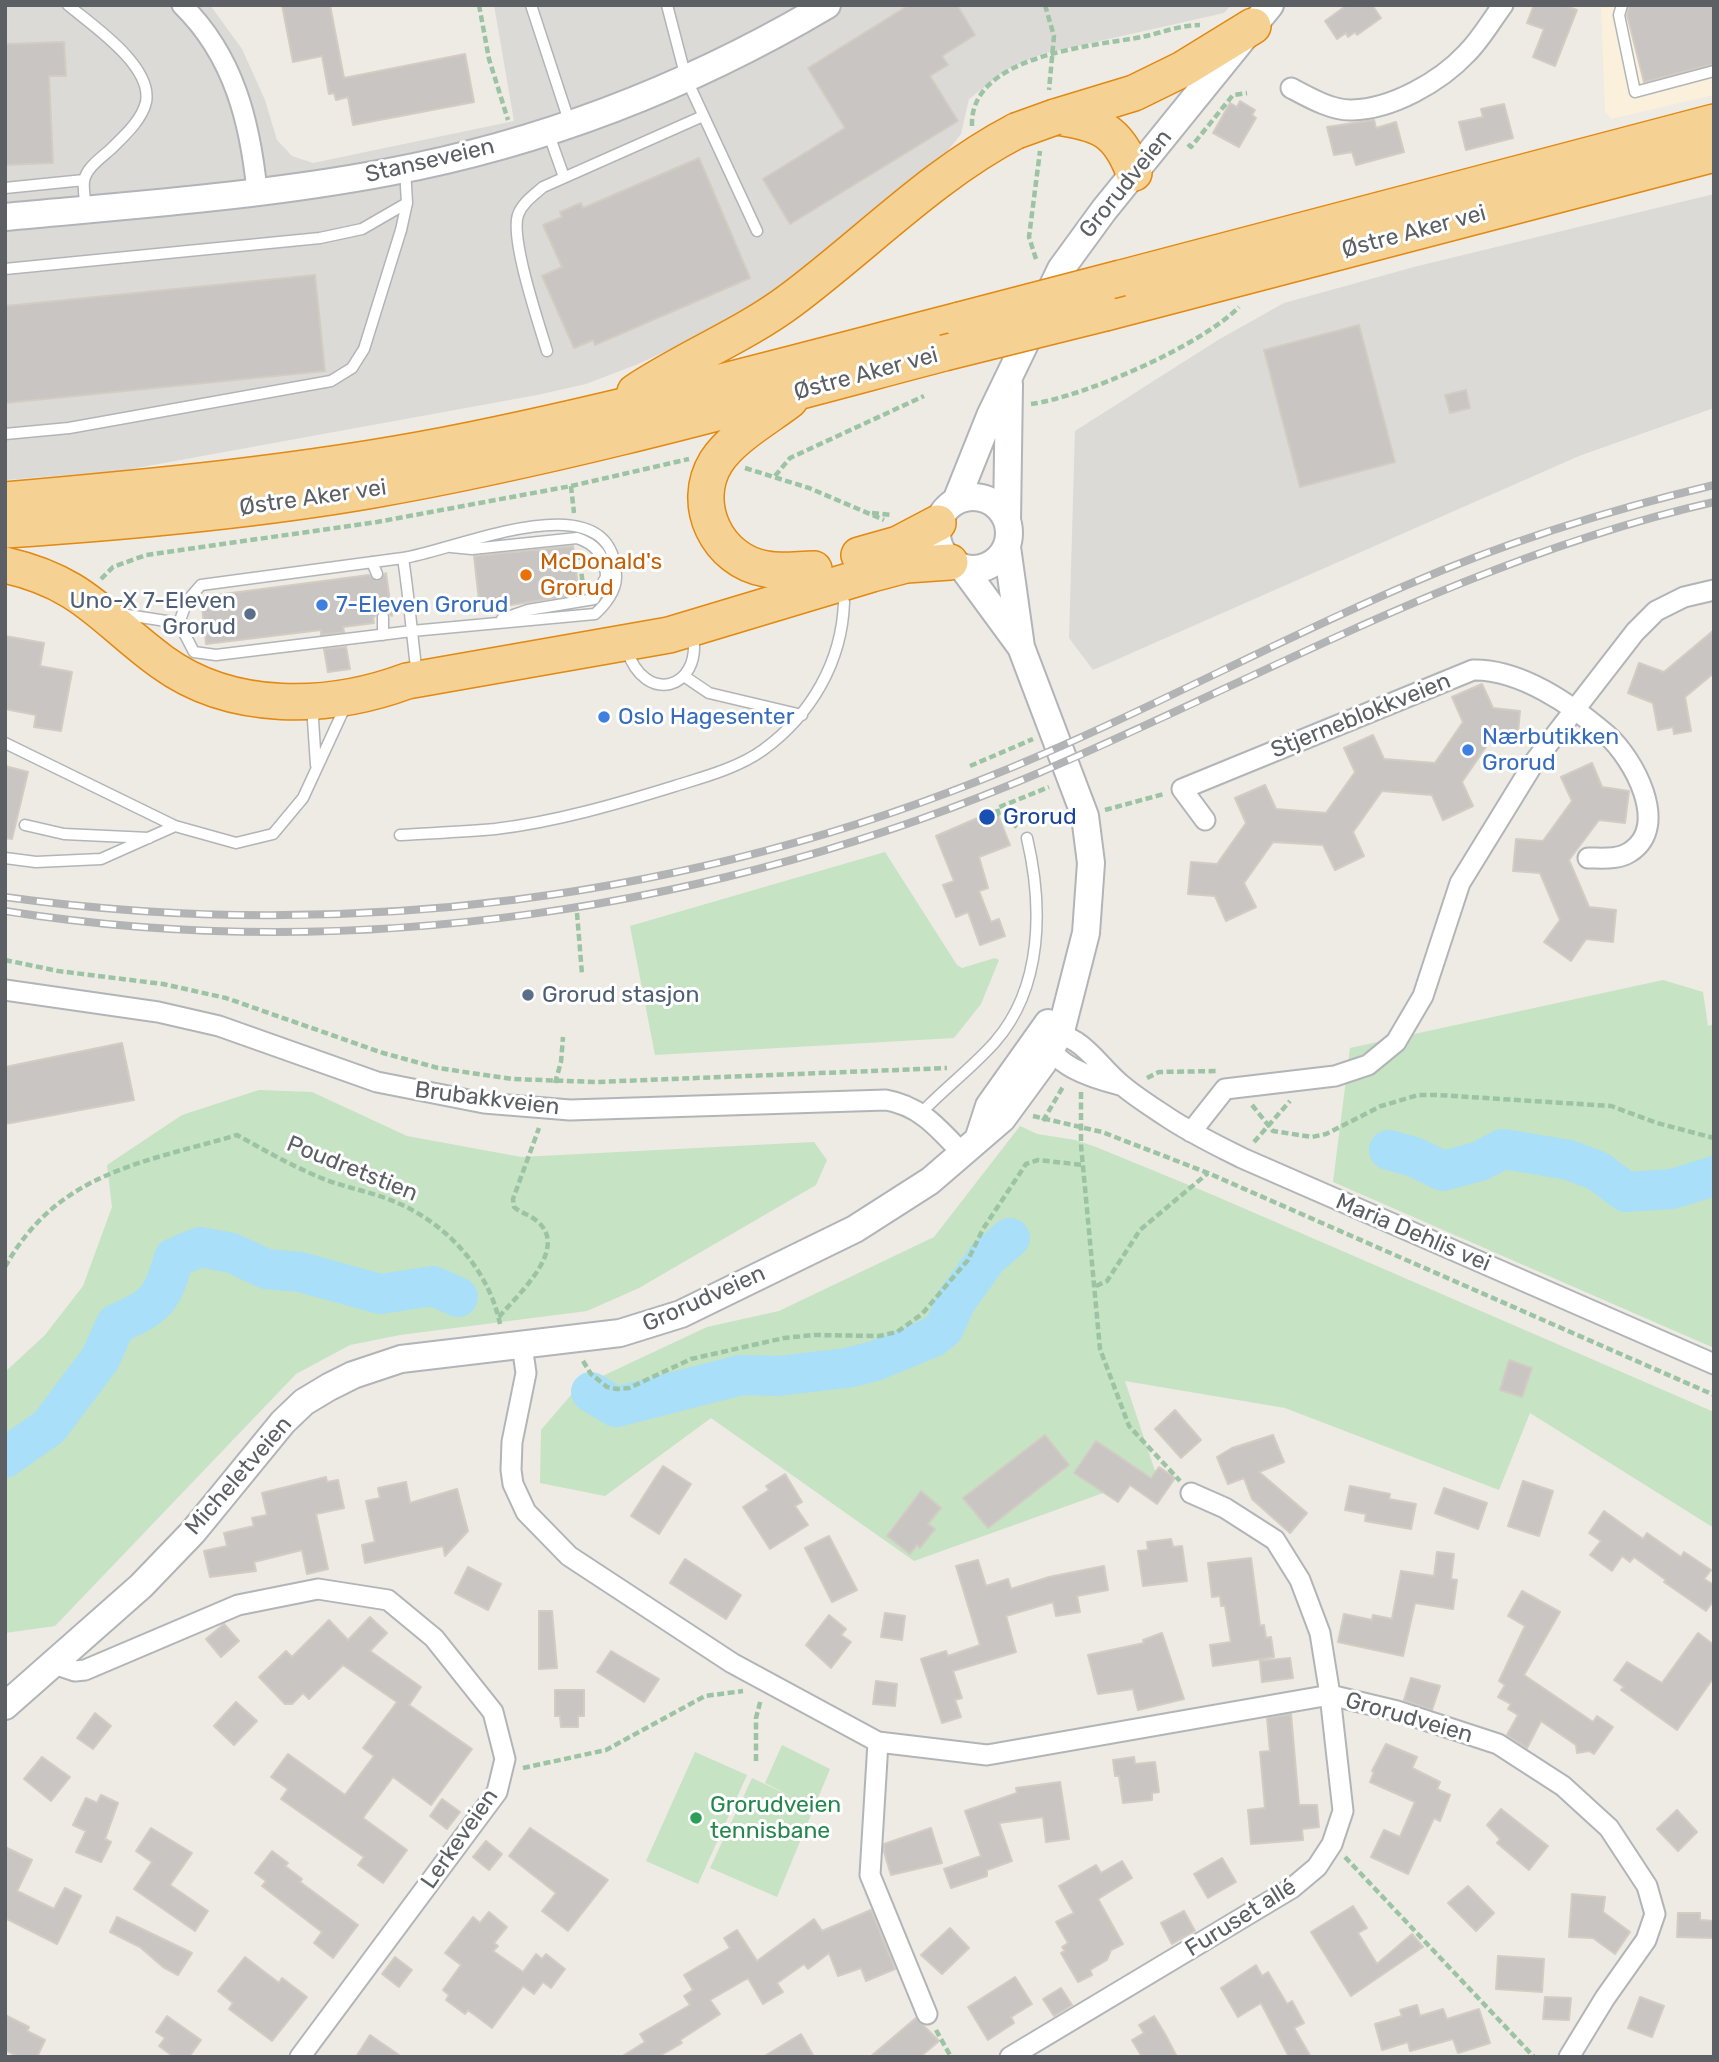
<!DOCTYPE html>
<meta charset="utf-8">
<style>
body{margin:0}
#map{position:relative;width:1719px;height:2062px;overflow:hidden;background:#eeeae4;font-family:Rubik,sans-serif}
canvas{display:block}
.frame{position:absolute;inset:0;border:7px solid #5c6064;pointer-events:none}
</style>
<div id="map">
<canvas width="1719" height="2062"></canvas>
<div class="frame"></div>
</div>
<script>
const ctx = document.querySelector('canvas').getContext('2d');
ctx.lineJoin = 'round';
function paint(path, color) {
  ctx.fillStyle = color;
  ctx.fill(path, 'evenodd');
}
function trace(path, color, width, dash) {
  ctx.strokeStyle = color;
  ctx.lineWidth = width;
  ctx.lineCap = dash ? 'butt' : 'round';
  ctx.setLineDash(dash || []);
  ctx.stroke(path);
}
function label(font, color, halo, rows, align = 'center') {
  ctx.font = font + ' Rubik,sans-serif';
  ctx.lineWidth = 6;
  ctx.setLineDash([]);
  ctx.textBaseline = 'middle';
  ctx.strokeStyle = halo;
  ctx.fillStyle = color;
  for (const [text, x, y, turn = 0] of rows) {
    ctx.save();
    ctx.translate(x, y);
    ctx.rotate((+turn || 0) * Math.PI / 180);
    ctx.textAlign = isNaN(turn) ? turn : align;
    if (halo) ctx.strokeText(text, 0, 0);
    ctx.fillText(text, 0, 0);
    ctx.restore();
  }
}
paint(new Path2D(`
 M1601,5H1714V95L1611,119L1605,111Z`), '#fbf0dc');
paint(new Path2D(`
 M5,5H210L242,49L265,100L277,140L292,156L313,163L514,121L494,5H1231L1224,13L1042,54L1006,70L969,99L961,134L946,153L825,252L752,306L710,331L638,364L586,384L537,395L120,471L5,480Z
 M1714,194V408L1579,456L1093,670L1069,638L1075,431L1218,340L1284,303L1414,267Z`), '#dcdad7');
paint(new Path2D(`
 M885,852L957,965L962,968L995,958L999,960L981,1004L954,1038L655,1055L630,926Z
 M1663,980L1703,992L1708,1026L1714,1024V1348L1333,1182L1350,1048Z
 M259,1090L312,1092L407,1136L521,1157L814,1142L827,1160L816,1185L639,1288L587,1311L400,1335L350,1345L296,1374L55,1626L5,1633V1372L45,1335L83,1286L112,1207L107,1165L182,1115Z
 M1020,1126L1037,1134L1075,1140L1096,1147L1213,1195L1714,1412V1528L1530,1413L1499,1490L1285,1408L1125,1381L1156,1474L914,1561L711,1418L605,1496L540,1483L541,1430L577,1388L707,1327L779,1311L934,1237Z
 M782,1745L830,1769L777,1897L710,1868L752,1778L794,1798L765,1783Z
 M695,1752L747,1775L698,1884L646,1861Z`), '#c6e3c3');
trace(new Path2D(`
 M1389,1150L1414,1157L1443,1171L1480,1161L1503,1149L1569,1160L1598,1171L1626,1192L1672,1189L1714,1176
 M591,1392L616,1407L741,1375L777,1376L847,1368L875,1361L933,1337L944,1328L956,1301L987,1258L1010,1238
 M5,1458L49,1427L100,1359L116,1324C157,1305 161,1302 174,1258L200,1247L232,1253L266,1269L300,1272L380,1294L433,1286L458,1297`), '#a9dff8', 40);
const building = new Path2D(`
 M282,5H330L344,78L465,54L474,102L353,125L348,97L336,100L334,93L329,94L322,56L293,62Z
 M909,5H957L975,35L942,56L948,65L930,76L958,121L790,224L763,179L845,128L808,68Z
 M1347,5H1372L1381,18L1357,35L1355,32L1348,37L1346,33L1337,39L1325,21Z
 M1534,5H1563L1577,10L1555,66L1533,57L1544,29L1527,23Z
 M1629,5H1714V64L1644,82L1627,15Z
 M64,42L66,76H49L53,163L5,165V44Z
 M1240,101L1255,110L1252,115L1256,118L1239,147L1213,133L1230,103L1237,107Z
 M1504,104L1513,138L1466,150L1459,122L1483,117L1481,109Z
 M1374,120L1376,128L1396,122L1404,152L1356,165L1352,152L1334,155L1327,127Z
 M699,158L750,278L595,345L593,340L574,348L542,276L562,267L543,225L562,217L560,212L581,203L583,208Z
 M315,275L325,371L5,403V306Z
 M1359,325L1395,462L1300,487L1264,350Z
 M1466,390L1470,408L1450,413L1445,395Z
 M573,546L579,594L480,610L474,556Z
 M386,573L392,616L386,610H380L373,618L374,623L343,627L344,632L321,635V630L206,644L201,597L369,575L377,581Z
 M1714,630V673L1685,697L1691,731L1674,734L1673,727L1658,730L1653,703L1628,693L1639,663L1664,672Z
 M5,636L44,643L40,666L72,672L61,731L34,727L36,715L5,709Z
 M346,647L350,669L328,672L324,649Z
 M1482,684L1493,708L1520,711L1517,743L1490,741L1462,782L1473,806L1443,820L1432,795L1382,791L1353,832L1364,856L1335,870L1323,845L1273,842L1244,883L1256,907L1226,921L1215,896L1188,894L1191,862L1217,864L1246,823L1235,798L1265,785L1276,809L1326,813L1355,772L1344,748L1373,735L1384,759L1435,763L1463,722L1452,697Z
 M1592,763L1602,787L1629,791L1625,823L1599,820L1569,860L1589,907L1616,910L1613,942L1586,939L1571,961L1544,942L1560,920L1540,873L1513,871L1516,839L1543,841L1572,801L1561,777Z
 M5,766L28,772L12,839L5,838Z
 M996,810L1010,845L979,857L988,888L979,891L991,922L999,919L1005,936L980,945L968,912L956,917L950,902L943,885L954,881L936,836Z
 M122,1043L134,1100L5,1124V1067Z
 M1509,1360L1532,1368L1522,1397L1500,1390Z
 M1175,1410L1201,1440L1181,1458L1155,1429Z
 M1045,1435L1069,1465L988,1528L963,1498Z
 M1273,1435L1284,1462L1259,1472L1307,1513L1290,1533L1252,1499L1244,1478L1228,1484L1217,1457L1232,1448Z
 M1096,1441L1151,1478L1159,1467L1175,1478L1157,1504L1130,1485L1118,1502L1074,1473Z
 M663,1466L691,1484L659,1534L631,1516Z
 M785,1474L802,1502L795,1506L808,1525L770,1549L743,1507L769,1490L766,1486Z
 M326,1477L327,1482L338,1480L344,1508L316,1514L328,1569L307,1574L302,1550L254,1562L256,1571L210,1577L204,1551L227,1546L224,1533L254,1526L252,1518L267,1515L262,1493Z
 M1523,1481L1553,1491L1539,1536L1508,1526Z
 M406,1482L410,1503L457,1489L468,1531L445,1556L443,1546L365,1563L362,1545L375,1542L366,1501L380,1498L378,1488Z
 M1350,1486L1390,1494L1389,1499L1416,1504L1411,1529L1365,1521L1366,1514L1345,1510Z
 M1444,1488L1487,1503L1478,1529L1435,1513Z
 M921,1491L941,1508L928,1524L935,1529L920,1548L917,1545L910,1554L887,1536Z
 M1604,1511L1643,1539L1647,1533L1681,1557L1684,1552L1711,1570L1704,1579L1714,1585V1600L1706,1611L1664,1582L1666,1580L1634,1557L1630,1562L1622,1556L1612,1571L1590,1555L1601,1541L1589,1533Z
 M829,1536L857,1590L832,1602L805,1548Z
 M1171,1539L1173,1547L1182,1546L1187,1581L1143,1586L1138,1551L1148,1550L1147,1542Z
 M1437,1552L1454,1554L1451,1579L1457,1580L1453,1609L1415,1603L1403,1656L1338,1642L1344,1614L1372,1620L1373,1615L1392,1619L1401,1571L1434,1576Z
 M1251,1558L1260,1626L1264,1625L1266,1638L1271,1637L1274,1657L1213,1666L1210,1645L1231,1642L1225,1606H1221L1220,1596L1212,1597L1208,1563Z
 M685,1559L741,1595L726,1619L670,1583Z
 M978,1560L986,1586L1008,1579L1011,1589L1049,1577L1104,1566L1108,1590L1077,1596L1080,1612L1056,1616L1053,1602L1006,1616L1016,1652L953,1671L962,1698L955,1700L961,1717L942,1723L921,1659L946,1651L948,1656L980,1645L956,1566Z
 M468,1567L501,1584L488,1610L455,1593Z
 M1522,1591L1560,1612L1524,1675L1593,1722L1597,1716L1613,1727L1594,1754L1589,1751L1577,1753L1576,1745L1541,1721L1527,1748L1507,1735L1518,1715L1508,1709L1511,1704L1498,1697L1505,1685L1499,1681L1525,1626L1508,1616Z
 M539,1611H552L557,1668L539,1669Z
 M885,1613L905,1616L902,1640L881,1637Z
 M829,1615L846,1629L841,1635L851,1642L831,1668L806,1645Z
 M370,1617L387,1633L370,1651L421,1687L409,1705L472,1749L431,1805L393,1777L365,1815L363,1818L407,1850L383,1883L358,1865L364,1857L281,1799L288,1789L271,1777L288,1754L345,1795L374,1756L363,1748L397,1702L343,1665L309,1699L303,1693L292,1704H285L259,1677L286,1651L292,1657L329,1620L348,1640Z
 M224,1624L239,1641L221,1657L206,1639Z
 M1162,1633L1184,1699L1138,1710L1133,1689L1098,1694L1088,1655L1144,1643L1143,1640Z
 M1698,1633L1714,1645V1677L1677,1730L1621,1690L1624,1687L1614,1680L1627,1662L1662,1683Z
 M611,1651L659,1679L644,1702L597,1672Z
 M1290,1658L1293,1678L1262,1682L1260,1661Z
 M1411,1678L1440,1686L1432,1710L1404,1700Z
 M876,1681L897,1684L895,1706L873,1704Z
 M555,1690H584V1716H578V1727H561L560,1716H555Z
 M236,1702L257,1721L234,1745L214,1726Z
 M95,1713L111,1726L93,1749L77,1738Z
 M1291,1714L1299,1805H1317L1319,1827L1302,1829L1303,1840L1251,1844L1248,1810L1265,1808L1260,1752L1270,1751L1267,1718Z
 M1386,1744L1417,1757L1412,1768L1440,1782L1437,1789L1450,1795L1440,1821L1434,1818L1408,1874L1371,1857L1384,1830L1400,1837L1415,1802L1370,1782L1374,1772L1372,1771Z
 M42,1757L70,1777L51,1801L24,1779Z
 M1134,1757L1135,1764L1155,1762L1159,1792L1152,1793V1800L1123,1803L1119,1776H1115L1113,1760Z
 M1060,1782L1069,1839L1046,1842L1043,1817L999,1823L1012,1861L987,1870V1876L951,1888L944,1869L981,1856L965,1811L1017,1793L1016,1788Z
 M101,1795L118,1803L105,1839L111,1842L101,1862L76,1852L86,1831L73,1825L86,1798L97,1803Z
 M442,1799L460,1812L447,1829L430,1816Z
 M1501,1809L1548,1846L1529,1870L1497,1843L1500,1839L1487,1825Z
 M1677,1810L1697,1832L1678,1851L1657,1829Z
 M151,1828L192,1853L170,1885L208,1911L195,1931L134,1889L152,1862L136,1851Z
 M530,1828L608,1880L568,1931L542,1911L556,1893L509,1856Z
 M931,1828L942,1863L891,1875L884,1852V1844Z
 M486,1841L502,1854L489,1870L473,1857Z
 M5,1847L32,1860L17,1891L54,1909L65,1888L81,1896L57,1944L5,1918Z
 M272,1851L288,1863L285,1866L302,1879L300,1882L358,1925L333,1958L314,1943L322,1932L262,1886L266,1881L255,1873Z
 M1222,1858L1236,1882L1208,1898L1194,1874Z
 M1122,1861L1132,1878L1098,1899L1123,1944L1111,1950L1107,1960L1090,1970L1092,1975L1078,1982L1061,1953L1065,1951L1062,1947L1068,1943L1056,1922L1074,1913L1059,1886L1096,1865L1101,1873Z
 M1468,1886L1494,1913L1476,1931L1448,1903Z
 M1572,1894L1605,1897L1603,1912L1630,1932L1615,1954L1593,1938L1569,1937Z
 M1353,1906L1367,1928L1358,1933L1377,1964L1412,1934L1423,1947L1351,1996L1311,1932Z
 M871,1910L895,1969L866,1981L861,1968L838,1976L829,1953L808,1969L804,1964L777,1983L783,1992L763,2004L748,1978L710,2000L720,2014L680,2040L682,2043L658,2057H621L645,2042L640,2034L690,2005L684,1996L693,1990L684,1975L730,1948L724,1938L737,1930L757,1961L814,1919L822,1931Z
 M1184,1911L1195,1931L1172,1944L1161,1923Z
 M489,1912L507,1927L494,1943L498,1946L493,1951L523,1972L536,1954L542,1959L546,1954L565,1969L551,1988L543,1982L534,1994L523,1986L492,2028L468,2010L465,2014L446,2000L449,1995L443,1990L461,1965L445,1953L473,1917L480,1923Z
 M1678,1913H1700V1920L1714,1921V1938L1677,1937Z
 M117,1917L192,1953L178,1975L163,1967L140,1947L110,1932Z
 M950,1928L969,1948L942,1974L921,1955Z
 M1498,1956L1544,1959L1542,1992L1496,1989Z
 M245,1957L279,1983L282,1978L307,1997L272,2041L229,2009L233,2003L218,1991Z
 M395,1957L412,1970L399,1987L382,1974Z
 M1256,1965L1262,1976L1268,1972L1287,2004L1292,2001L1304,2023L1294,2028L1311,2057H1289L1261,2003L1238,2017L1221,1988Z
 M1015,1977L1032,2004L1011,2017L1014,2023L988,2040L968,2007Z
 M1061,1988L1072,2005L1054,2016L1043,1999Z
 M1545,1997L1571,1998L1569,2020L1543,2019Z
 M1640,1997L1664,2006L1652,2037L1628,2028Z
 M1417,2005L1420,2016L1443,2009L1447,2019L1479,2009L1490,2043L1458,2053L1453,2039L1410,2051L1408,2042L1382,2050L1375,2024L1402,2016L1400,2010Z
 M5,2015L29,2027L27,2031L45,2040L37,2057H19L5,2050Z
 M167,2016L201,2040L189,2057H174L159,2046L165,2038L156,2032Z
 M1154,2016L1165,2034L1177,2057H1142L1132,2040L1144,2033L1139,2025Z
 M916,2018L939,2041L920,2057H870Z
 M801,2034L814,2057H763Z
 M370,2035L402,2057H356Z`);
paint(building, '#c9c5c2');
trace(building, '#d2ccc3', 2);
const lane = new Path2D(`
 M68,5C92,25 153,66 146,102C142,120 124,136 111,149C102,157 86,168 84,181C83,189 85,200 86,208
 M531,5L570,124
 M667,5L686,78L757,231
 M1622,5L1619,15L1635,92L1714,71
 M548,132L564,177
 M5,188L84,180
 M5,269L320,238L362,229L407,203
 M547,351C539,324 510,239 518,215C522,203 534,195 543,187L703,116
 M5,434L69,428L331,381L352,368L364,349L401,230L407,203L405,169
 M451,547L472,549L577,538C596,544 606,557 606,577L594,599L528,610L502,619
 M403,558L201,585L187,601L179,623L194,652L216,655L412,631L595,614C605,605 616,591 616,577C615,476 455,551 403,558C409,597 412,636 417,675
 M372,562L377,574
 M121,614L179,623
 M383,617V635
 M627,650C645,706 702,689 693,636
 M684,676L709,693L802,715
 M5,743L175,826L236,843L273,834L303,798L345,707
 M316,765L313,720L316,707
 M25,825L64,834L149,838
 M400,835C431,833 463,832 495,829C555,822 617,804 675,786C704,777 738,768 763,750C811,715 842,662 844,602
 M5,858L36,862L101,859L175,826
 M921,1113C944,1089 974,1066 995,1042C1043,987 1043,906 1027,838`);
const street = new Path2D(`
 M182,5C234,56 250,122 257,191
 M1291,88C1308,97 1332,111 1352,110C1392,109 1440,82 1467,53C1481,39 1491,21 1503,5
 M1205,820L1182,789L1473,670C1520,669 1572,705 1607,735C1633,758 1671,826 1630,852C1618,860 1602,858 1588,858
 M5,990L158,1012L219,1026L377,1082L484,1103L570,1110L886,1100C921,1106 939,1129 963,1154
 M1120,1085C1089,1077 1053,1066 1041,1033C1082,1030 1096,1065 1123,1086C1136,1097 1152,1107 1167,1117C1191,1133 1216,1145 1242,1158L1714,1364
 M1191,1132L1225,1089L1335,1076L1368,1065L1396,1042L1423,996L1460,883L1535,761L1635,632L1656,611L1684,597L1714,590
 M522,1345L526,1373L512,1442L511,1470L513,1484L526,1512L569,1556L732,1663L878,1742L987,1755L1330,1695L1397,1711L1498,1744L1563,1786L1609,1828L1647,1886L1655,1914L1646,1940L1605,1998L1569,2057
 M54,1664L75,1671L85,1670L238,1605L318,1589L388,1600L434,1638L493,1712L505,1759L497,1792L300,2057
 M878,1742L870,1875L927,2014
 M1010,2057L1292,1888L1317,1867L1332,1844L1343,1811L1330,1695L1320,1633L1300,1580L1275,1540L1225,1508L1191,1493`);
const secondary = new Path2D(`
 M5,217C133,205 263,196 389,172C543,143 692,85 827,5
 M937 533a36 36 0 1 1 72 0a36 36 0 1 1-72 0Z
 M956,501L990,416L1061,269L1104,210L1270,5
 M1007,521L1009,384
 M963,568L1021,647
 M979,1137L989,1106L1048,1023
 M5,1706L141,1586L193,1532L283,1422L304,1402L329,1387L353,1375L401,1359L620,1333L681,1314L855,1229L930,1181L1002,1119L1043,1063L1061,1031L1086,933L1091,863L1085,816L1021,647L1007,547`);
const highway = new Path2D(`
 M1055,117L1134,93L1183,69L1253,26
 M1055,117C1100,123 1118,130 1134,173
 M1121,278L1714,122
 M1105,313L1714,154
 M635,392C686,358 743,336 791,300C866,244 933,174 1016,131
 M790,400C767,418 732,437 716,462C690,504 717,561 766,569C781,572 799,569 814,569
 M5,500C152,487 301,473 446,445C619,411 790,364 960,320
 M5,530C128,522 252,511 373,490C566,456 755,403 944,353
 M859,555L898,544L938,523
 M5,565C84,583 102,618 162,662C232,713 329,710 407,681L669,635L872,574L906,565L950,562`);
trace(lane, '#b2b5b8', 13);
trace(street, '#b2b5b8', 23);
trace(secondary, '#b1b4b8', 30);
trace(highway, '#e18911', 38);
trace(new Path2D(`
 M479,5L489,59L508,120
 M1045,5L1054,36L1049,90
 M972,126C969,55 1093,46 1142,37C1161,33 1180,25 1200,25
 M1188,144L1191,147L1233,95L1247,93
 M1036,259L1029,237L1040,151
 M1031,404C1084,397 1202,345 1239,307
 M745,468L809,488L884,520
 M775,476L790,458L924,396
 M571,486L574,513
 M872,513L891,515
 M579,553L583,586
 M101,579L113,567L146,555L377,522L571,486L689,459
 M970,766L1033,739
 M1105,810L1164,794
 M1017,827L999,815L997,808L1049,787
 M577,913L582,974
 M5,960L58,971L163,984L226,998L383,1053L438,1068L512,1079L596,1082L947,1068
 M1147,1078L1159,1072L1218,1071
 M555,1083L561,1062L563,1037
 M1081,1092V1145L1100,1349L1129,1426L1180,1481
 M1252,1105L1273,1131L1312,1137L1326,1134L1381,1106L1418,1095H1438L1611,1106L1657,1123L1714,1138
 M1033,1116L1102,1132L1208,1173L1714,1395
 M1043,1121L1064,1085
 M1254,1142L1290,1101
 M5,1267C58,1172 142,1163 237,1135C264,1150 290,1165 319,1177C345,1188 374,1192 400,1204C449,1226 489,1271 500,1324
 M1096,1286L1107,1281L1140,1230L1208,1173
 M499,1317C515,1297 571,1249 537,1221C530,1215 521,1213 514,1207L513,1199L539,1128
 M583,1361L591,1374L607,1387L617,1389L629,1388L691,1359L784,1338L814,1335L879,1336L897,1332L922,1314L968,1260L983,1229L1026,1164L1038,1160L1083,1165
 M756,1761V1718L761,1699
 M523,1768L606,1750L705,1696L743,1691
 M1345,1857L1534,2057
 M936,2030L951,2057`), '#9cc4a4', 4.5, [7, 3.5]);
trace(lane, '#fff', 10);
trace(street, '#fff', 19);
trace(secondary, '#fff', 26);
trace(highway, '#f5d194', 35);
const rail = new Path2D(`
 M5,897C345,944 690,900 1008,769C1143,713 1272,643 1407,585C1506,542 1609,510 1714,485
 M5,911C352,966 719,910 1041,772C1267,675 1472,557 1714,502`);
trace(rail, '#b2b3b4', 8);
trace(rail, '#fff', 5, [16]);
const highwayBridge = new Path2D(`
 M1016,131L1055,117
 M960,320L1121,278
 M944,353L1105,313`);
trace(highwayBridge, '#e18911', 38, []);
trace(highwayBridge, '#f5d194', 35);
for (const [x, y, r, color] of [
 [526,575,7,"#e8710a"],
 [322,605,7,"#3f7fe0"],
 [250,614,7,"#5c6f8a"],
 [604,717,7,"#3f7fe0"],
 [1468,750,7,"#3f7fe0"],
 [987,817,9,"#1a4fb4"],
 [528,995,7,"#5c6f8a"],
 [696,1818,7,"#2e9e5b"]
]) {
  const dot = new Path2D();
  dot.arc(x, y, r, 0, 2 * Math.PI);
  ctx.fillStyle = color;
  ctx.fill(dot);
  trace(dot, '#fff', 2.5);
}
label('23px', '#5c6064', '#fff', [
 ["Stanseveien",430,161,-13],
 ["Grorudveien",1126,184,-51],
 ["Østre Aker vei",1414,232,-15],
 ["Østre Aker vei",866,374,-15],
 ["Østre Aker vei",313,498,-8],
 ["Stjerneblokkveien",1361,716,-22],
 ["Brubakkveien",487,1099,7],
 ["Poudretstien",352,1169,22],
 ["Maria Dehlis vei",1413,1233,23],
 ["Grorudveien",704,1299,-24],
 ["Micheletveien",239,1476,-49],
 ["Grorudveien",1409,1718,16],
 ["Lerkeveien",460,1839,-55],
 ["Furuset allé",1241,1918,-32]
]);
label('23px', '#c56008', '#fff', [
 ["McDonald's",540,562],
 ["Grorud",540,588]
], 'left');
label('23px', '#4e5e75', '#fff', [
 ["Uno-X 7-Eleven",236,601],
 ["Grorud",236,627],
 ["Grorud stasjon",542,995,"left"]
], 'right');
label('23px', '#366cbe', '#fff', [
 ["7-Eleven Grorud",336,605],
 ["Oslo Hagesenter",618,717],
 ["Nærbutikken",1482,737],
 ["Grorud",1482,763]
], 'left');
label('23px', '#164399', '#fff', [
 ["Grorud",1003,817]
], 'left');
label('23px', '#27864d', '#fff', [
 ["Grorudveien",710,1805],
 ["tennisbane",710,1831]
], 'left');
</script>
